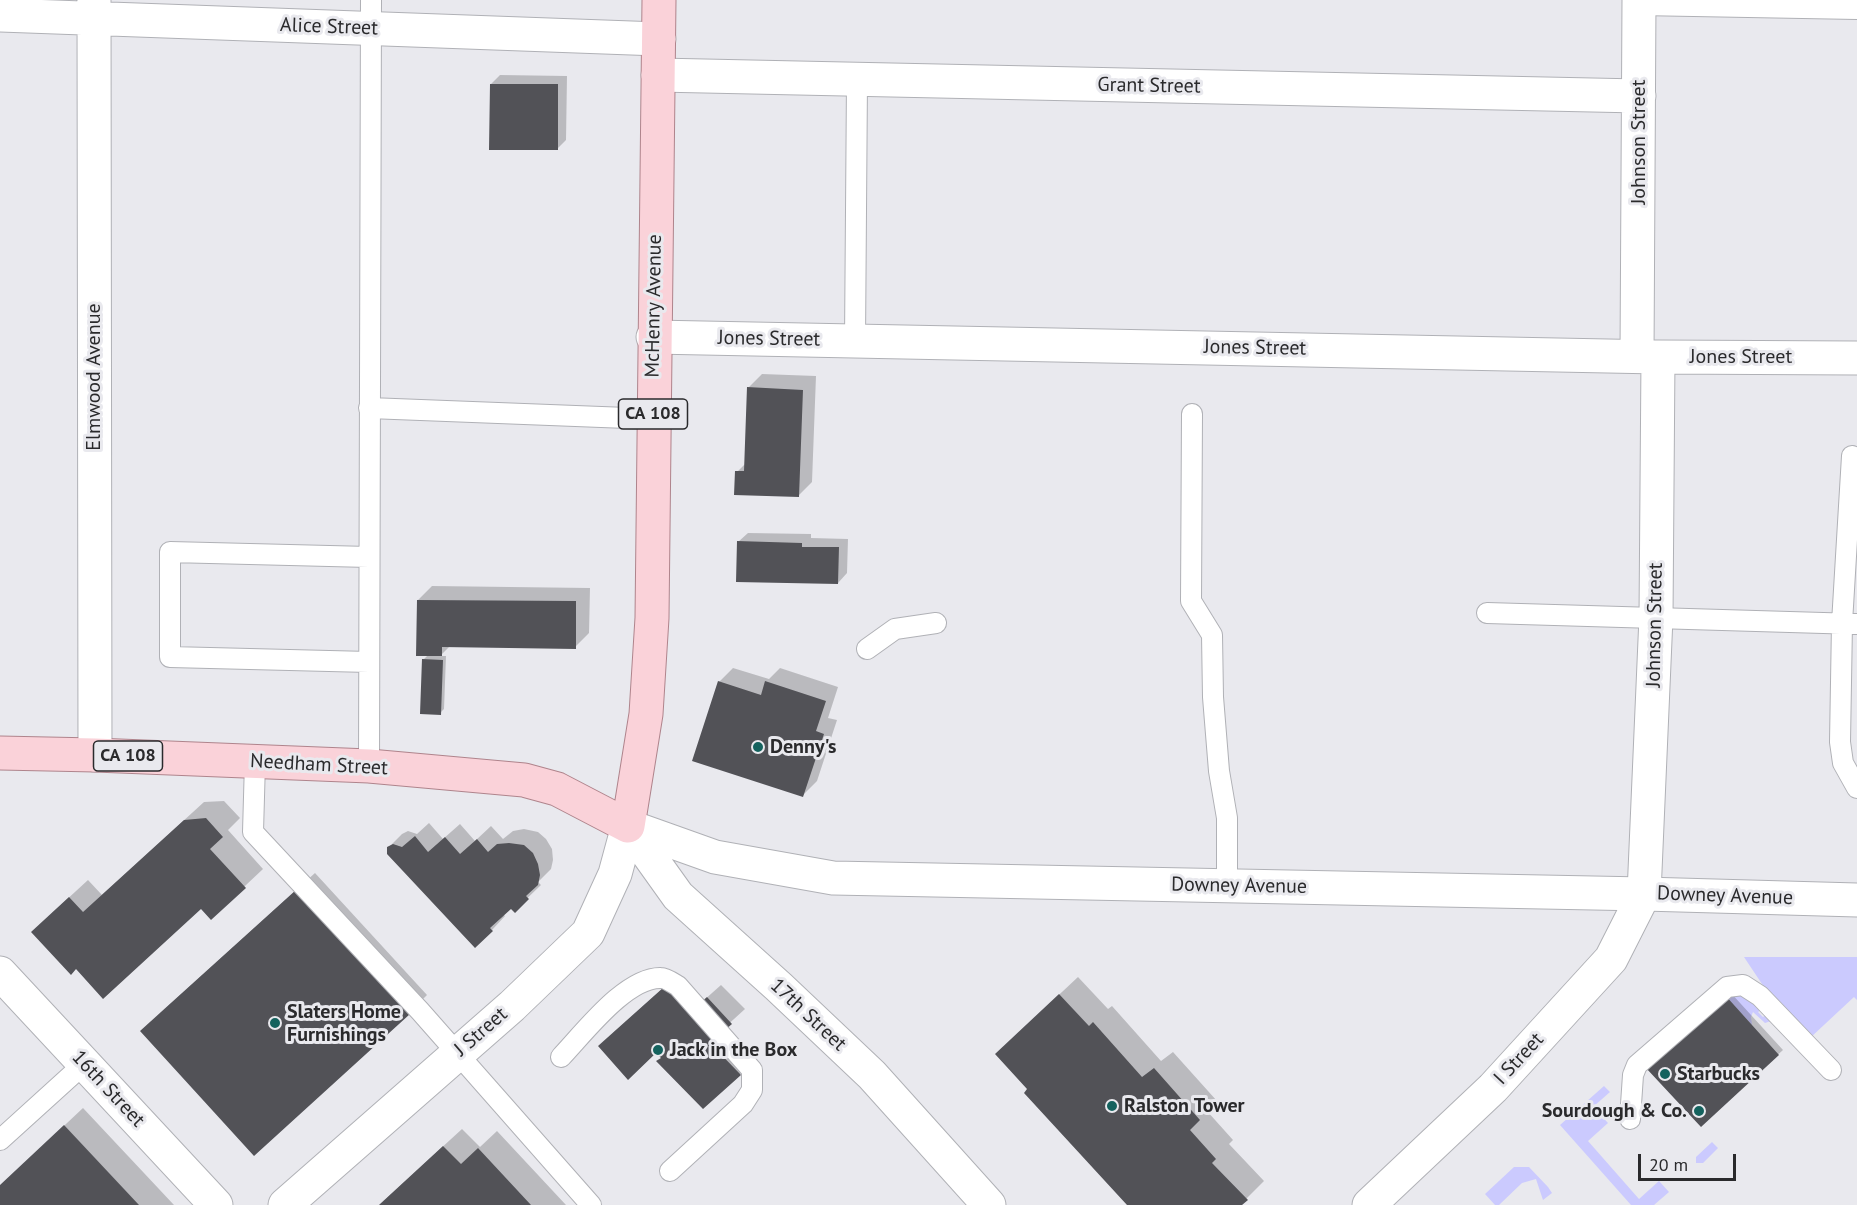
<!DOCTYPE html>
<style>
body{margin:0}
#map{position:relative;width:1857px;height:1205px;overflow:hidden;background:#e9e9ee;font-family:"PT Sans",sans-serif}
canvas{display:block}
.scale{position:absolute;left:1638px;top:1154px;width:98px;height:27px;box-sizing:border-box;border:3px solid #2a2a2c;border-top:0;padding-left:8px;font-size:18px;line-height:21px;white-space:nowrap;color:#2a2a2c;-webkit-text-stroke:4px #e9e9ee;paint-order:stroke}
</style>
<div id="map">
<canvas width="1857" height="1205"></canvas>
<div class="scale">20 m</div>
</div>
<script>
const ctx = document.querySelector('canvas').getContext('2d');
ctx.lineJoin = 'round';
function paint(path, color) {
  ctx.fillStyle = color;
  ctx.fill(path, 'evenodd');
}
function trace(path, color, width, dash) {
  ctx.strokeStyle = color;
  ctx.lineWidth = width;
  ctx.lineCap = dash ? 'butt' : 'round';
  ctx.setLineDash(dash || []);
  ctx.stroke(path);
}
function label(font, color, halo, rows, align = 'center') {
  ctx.font = font + ' "PT Sans",sans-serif';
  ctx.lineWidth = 6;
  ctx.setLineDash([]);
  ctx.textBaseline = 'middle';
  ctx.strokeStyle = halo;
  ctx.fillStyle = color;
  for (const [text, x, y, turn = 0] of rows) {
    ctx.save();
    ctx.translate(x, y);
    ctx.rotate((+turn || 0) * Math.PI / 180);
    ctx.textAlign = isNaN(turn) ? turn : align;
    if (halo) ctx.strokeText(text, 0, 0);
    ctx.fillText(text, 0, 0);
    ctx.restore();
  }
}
paint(new Path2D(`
 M1744,957H1857V1000L1854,997L1810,1038L1766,990Z
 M1740,995L1751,999L1761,1010L1758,1012L1763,1017L1766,1015L1771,1021L1765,1023L1753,1012L1751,1017L1752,1025L1725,996Z
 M1604,1086L1610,1092L1593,1107L1608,1123L1588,1141L1639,1199L1659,1181L1669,1192L1654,1205H1631L1560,1125Z
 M1712,1142L1718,1148L1703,1163H1696V1157Z
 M1514,1167H1529L1548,1187L1552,1193L1543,1200L1536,1179L1522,1183L1499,1205H1495L1485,1194Z`), '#cbcafe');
paint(new Path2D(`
 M500,75L567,76L566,140L557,149L491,84Z
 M762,374L816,376L812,482L798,496L737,472L746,463L748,388Z
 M748,533L811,534V538L848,539L847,573L838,583L738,542Z
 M432,586L590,588L589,633L575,647L451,645L440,656H446L444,709L440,713L423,660L428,655L418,600Z
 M733,668L769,679L780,668L838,687L828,718L837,720L817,781L803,795L719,682Z
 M224,801L240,818L228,830L263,869L211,918L201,907L51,914L88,880L102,895L204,802Z
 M429,823L443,839L460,824L475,841L491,826L503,839L513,831L524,829L538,832L546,839L552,849L553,860L551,869L538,882L541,885L515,910L511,907L503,914L505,916L492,930L388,848L402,834L408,831L417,834Z
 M315,873L427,995L409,1013H160Z
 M679,974L703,1001L721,985L745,1009L723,1029L753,1061L740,1074L662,1057L656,1051L613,1033Z
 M1078,977L1108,1009L1112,1006L1161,1061L1173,1052L1217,1101L1207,1111L1233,1140L1229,1144L1264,1181L1240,1205H1129L1029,1089L1015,1036Z
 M1730,992L1783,1050L1701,1125L1648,1068Z
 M83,1108L174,1205H2L0,1202V1186Z
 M462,1129L480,1147L497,1131L566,1205H379Z`), '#0003');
paint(new Path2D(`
 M490,84H558V150H489Z
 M747,387L803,390L799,497L734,495L735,471H744Z
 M737,541L802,543V547H839L838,584L736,582Z
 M417,600L576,601V649L442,647V656H416Z
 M422,659L443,660L441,715L420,714Z
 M718,681L761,695L765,681L826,701L816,731L824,734L803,797L692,761Z
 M206,818L223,837L210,849L246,888L211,920L201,909L103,999L76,969L71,975L31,932L69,897L83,912L184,820Z
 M415,836L428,852L445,837L460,854L477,839L488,852L497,844L509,843L524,845L533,853L538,864L540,875L538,885L526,896L529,899L515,913L511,909L490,928L493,931L475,948L387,854V847L393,844L402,847Z
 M296,890L410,1014L254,1156L140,1031Z
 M664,987L689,1013L707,997L732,1024L710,1043L741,1075L703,1109L656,1061L661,1058L656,1053L628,1080L598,1046Z
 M1059,994L1089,1026L1093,1022L1142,1077L1154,1068L1200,1120L1190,1130L1216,1159L1212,1163L1248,1200L1242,1205H1127L1024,1093L1027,1089L995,1054Z
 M1725,995L1779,1055L1701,1127L1646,1068Z
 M64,1125L139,1205H0V1185Z
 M443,1146L461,1164L478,1148L531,1205H379Z`), '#525257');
const service = new Path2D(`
 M1639,5L1857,9
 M855,341L857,80
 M369,408L653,419
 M1192,414L1191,601L1212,635L1213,697L1219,771L1227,818V885
 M1852,456L1842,623L1840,742L1843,763L1857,788
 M369,557L170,552V657L369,662
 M1487,613L1857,624
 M867,649L895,629L936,623
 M255,762L253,832L420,1011L591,1205
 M369,766L371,0
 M561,1057C584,1033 626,977 661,978C666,978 673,983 678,986L752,1070V1090L743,1104L670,1171
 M1630,1119L1633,1075L1637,1065L1727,987L1743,985L1760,996L1831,1070
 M0,1140L85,1063`);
const minor = new Path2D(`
 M94,0L95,755
 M0,15L659,39
 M658,75L1639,96
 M653,337L1658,357L1857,358
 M1637,356L1639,0
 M1644,894L1656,617L1658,357
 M0,973L216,1205
 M285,1205L512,1006L588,933L615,874L628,826`);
const tertiary = new Path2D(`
 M1369,1205L1493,1088L1611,959L1644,894`);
const secondary = new Path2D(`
 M628,826L715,857L833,878L1644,894L1857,900
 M628,826L678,896L779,987L872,1075L989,1205`);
const primary = new Path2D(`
 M0,753L95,755L369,766L524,780L557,789L628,826L646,714L652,618L659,0`);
trace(service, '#b0b1b6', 22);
trace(minor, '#b0b1b6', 35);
trace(tertiary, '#b0b1b6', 35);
trace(secondary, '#b0b1b6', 35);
trace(primary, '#af848c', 35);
trace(service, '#fff', 20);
trace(minor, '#fff', 33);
trace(tertiary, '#fff', 33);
trace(secondary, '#fff', 33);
trace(primary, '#fad2d9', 33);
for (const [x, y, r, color] of [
 [758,747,6,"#14625e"],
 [275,1023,6,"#14625e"],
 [658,1050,6,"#14625e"],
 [1665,1074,6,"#14625e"],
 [1112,1106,6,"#14625e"],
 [1699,1111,6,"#14625e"]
]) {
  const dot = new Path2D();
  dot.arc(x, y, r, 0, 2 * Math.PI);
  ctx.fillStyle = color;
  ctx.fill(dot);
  trace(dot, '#e9e9ee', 2);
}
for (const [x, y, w] of [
 [653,414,69],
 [128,756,69]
]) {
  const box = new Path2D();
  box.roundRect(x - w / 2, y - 15, w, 30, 4.5);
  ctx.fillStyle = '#e9e9ee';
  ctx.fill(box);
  trace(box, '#2a2a2c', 1.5);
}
label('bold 18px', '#2a2a2c', null, [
 ["CA 108",653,414],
 ["CA 108",128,756]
]);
label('20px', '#2a2a2c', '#e9e9ee', [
 ["Alice Street",329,27,2],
 ["Grant Street",1149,86,1],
 ["Johnson Street",1639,142,-90],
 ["McHenry Avenue",654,306,-89],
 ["Jones Street",769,339,1],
 ["Jones Street",1255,348,1],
 ["Jones Street",1741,357],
 ["Elmwood Avenue",94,377,-90],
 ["Johnson Street",1655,625,-89],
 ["Needham Street",319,765,3],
 ["Downey Avenue",1239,886,1],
 ["Downey Avenue",1725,896,2],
 ["17th Street",808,1015,43],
 ["J Street",481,1032,-41],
 ["I Street",1519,1059,-47],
 ["16th Street",108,1089,47]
]);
label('bold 20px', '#2a2a2c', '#e9e9ee', [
 ["Denny's",770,747],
 ["Slaters Home",287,1012],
 ["Furnishings",287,1035],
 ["Jack in the Box",670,1050],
 ["Starbucks",1677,1074],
 ["Ralston Tower",1124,1106],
 ["Sourdough & Co.",1687,1111,"right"]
], 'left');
</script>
